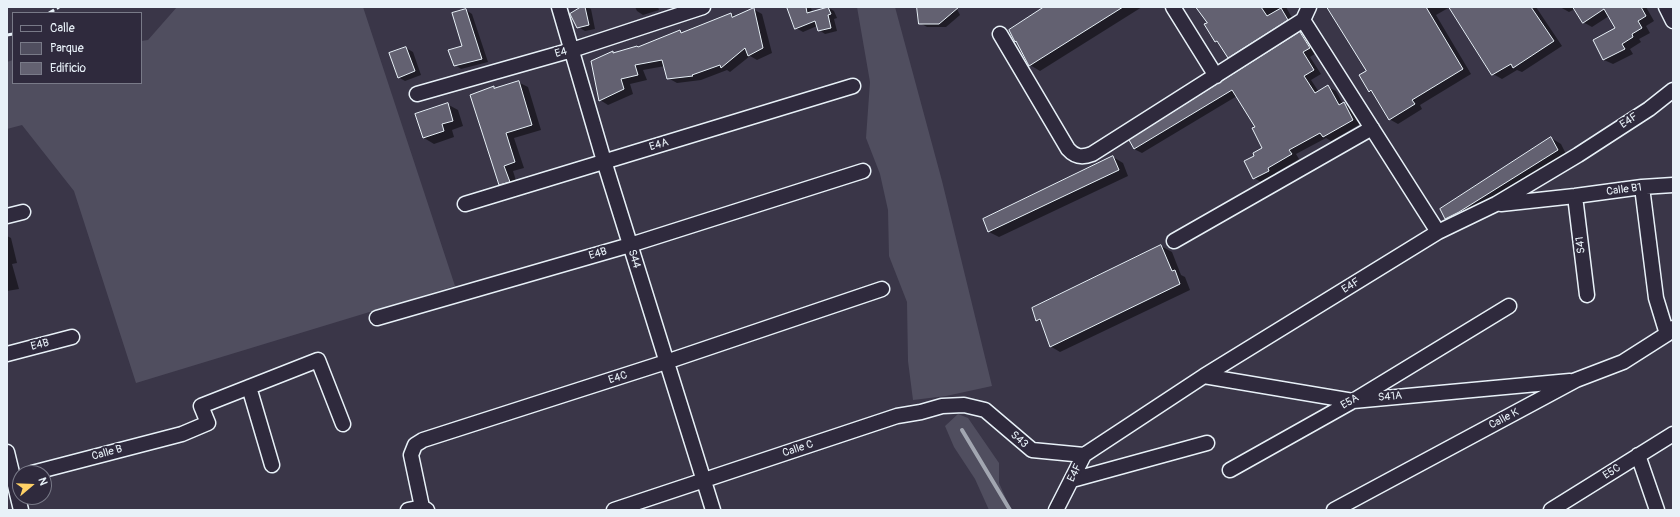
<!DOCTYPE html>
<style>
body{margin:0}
#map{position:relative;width:1680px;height:517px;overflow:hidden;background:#3a3648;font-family:Pangolin,sans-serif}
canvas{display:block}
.frame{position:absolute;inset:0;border:8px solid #e8f1f8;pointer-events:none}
.legend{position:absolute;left:12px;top:12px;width:130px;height:72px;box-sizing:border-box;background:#2f2a3d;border:1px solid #797a88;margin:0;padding:5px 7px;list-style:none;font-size:12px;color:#e8f1f8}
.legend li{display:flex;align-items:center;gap:8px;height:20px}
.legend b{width:20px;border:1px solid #797a88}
.north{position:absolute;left:12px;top:465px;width:40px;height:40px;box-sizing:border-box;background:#2f2a3d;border:1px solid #797a88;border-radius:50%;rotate:71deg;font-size:11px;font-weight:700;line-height:16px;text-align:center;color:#e8f1f8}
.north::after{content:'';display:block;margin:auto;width:14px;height:18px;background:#ffd166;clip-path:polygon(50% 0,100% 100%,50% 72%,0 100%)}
</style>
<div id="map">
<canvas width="1680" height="517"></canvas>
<div class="frame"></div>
<ul class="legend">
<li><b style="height:5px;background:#2f2a3d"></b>Calle</li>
<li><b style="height:11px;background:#504e5f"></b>Parque</li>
<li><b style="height:11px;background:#636171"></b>Edificio</li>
</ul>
<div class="north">N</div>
</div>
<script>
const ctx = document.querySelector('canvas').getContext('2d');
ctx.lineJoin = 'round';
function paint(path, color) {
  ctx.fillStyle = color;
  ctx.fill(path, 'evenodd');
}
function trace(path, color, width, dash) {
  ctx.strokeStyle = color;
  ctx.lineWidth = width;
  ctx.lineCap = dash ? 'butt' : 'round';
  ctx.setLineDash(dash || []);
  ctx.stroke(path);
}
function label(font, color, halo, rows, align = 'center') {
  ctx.font = font + ' Pangolin,sans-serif';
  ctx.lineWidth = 4;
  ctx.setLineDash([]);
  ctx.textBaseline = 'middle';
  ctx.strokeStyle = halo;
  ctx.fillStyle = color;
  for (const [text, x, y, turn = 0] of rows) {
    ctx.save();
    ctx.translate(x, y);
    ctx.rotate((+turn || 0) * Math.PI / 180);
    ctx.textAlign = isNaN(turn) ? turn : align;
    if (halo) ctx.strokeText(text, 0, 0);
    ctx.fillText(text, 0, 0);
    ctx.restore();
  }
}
paint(new Path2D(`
 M177,7H363L455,286L136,383L74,191L22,125L7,129V62L13,60V83H141V41L148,40Z
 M857,7H895L942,181L992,386L946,396L913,400L908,361L907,302L889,256L888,210L880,174L866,138L870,82Z
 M958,414L968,418L999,463V483L1011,510H989L975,479L954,447L945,426Z`), '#504e5f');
paint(new Path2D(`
 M582,7H587L591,9L595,29L585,31L578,27Z
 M635,7H658L659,10L643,15L637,11Z
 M788,7H811L812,12L827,7L834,11L837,18L834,19L837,31L825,34L819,30L817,26L803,32L796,28Z
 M918,7H956L960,15L946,27H927L920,23Z
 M1046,7H1142L1040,71L1030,65L1019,43L1015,41Z
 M1198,7H1286L1296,25L1237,62L1228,57L1220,44L1216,42L1208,23Z
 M1335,7H1450L1436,15L1471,74L1420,105L1422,109L1398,124L1389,119L1374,93L1370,91L1367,71Z
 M1451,7H1536L1562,46L1522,72L1517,70L1502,79L1493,74Z
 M1560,7H1646L1654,21L1646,26L1650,33L1639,39L1641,42L1630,49L1633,54L1613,64L1604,60L1594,40L1616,29L1609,16L1592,27L1583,22L1575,9L1569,12Z
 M753,9L762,14L772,53L757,60L750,56L730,72L727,70L701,80L677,83L668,78L665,66L643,70L647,80L630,84L633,94L608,105L600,100L613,52L615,53L639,48L679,31L683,33L731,14L735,16Z
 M466,10L472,14L488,62L461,69L455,65L463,47Z
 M1300,33L1308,37L1318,52L1310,57L1321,74L1311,80L1319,92L1328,87L1336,91L1343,104L1352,108L1360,124L1331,141L1326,138L1296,154L1299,159L1275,173L1276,175L1261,182L1254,178L1255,156L1263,149L1256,127L1237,96L1142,153L1134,149Z
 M406,48L413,52L421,75L405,81L398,77Z
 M518,82L528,87L541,130L514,138L524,168L513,171L518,187L509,190L499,184L494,87L496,88Z
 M447,104L458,110L463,126L452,130L454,137L434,144L424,138Z
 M1551,138L1561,144L1567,156L1456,224L1446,218Z
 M1113,157L1123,163L1128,176L999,237L989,232Z
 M7,236L11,238L17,263L12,264L19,289L7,291Z
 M1161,246L1172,252L1181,275L1185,277L1190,290L1060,352L1050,346L1043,323L1037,320Z`), '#0007');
trace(new Path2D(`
 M962,430L1010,510`), '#a2a6b1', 4);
const building = new Path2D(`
 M581,7H585L589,25L577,28L570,14Z
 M787,7H806L807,13L828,7L831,14L828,15L831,28L818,31L815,21L795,29Z
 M917,7H959L939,24H919Z
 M1044,7H1123L1029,66L1016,41L1015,42L1009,30Z
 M1196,7H1261L1267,16L1281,8L1288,20L1228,58L1217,41L1215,42L1204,24L1207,23Z
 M1327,7H1426L1463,69L1412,100L1415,104L1389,120L1371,90L1369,92L1359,75L1366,71Z
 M1449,7H1531L1554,41L1513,68L1511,64L1492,75Z
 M1573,7H1641L1646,16L1638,21L1642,28L1632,34L1633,37L1622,44L1625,49L1603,60L1593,40L1615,28L1604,9L1583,23Z
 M754,8L763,48L748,56L745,48L721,68L720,65L692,75L693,76L667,79L662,60L635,65L638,75L621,79L624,89L599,101L591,61L613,51V53L637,46L638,47L680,30L681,33L731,13L732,17Z
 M466,9L482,59L454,66L448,50L462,46L452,13Z
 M1300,32L1310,48L1303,52L1314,70L1304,76L1315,93L1328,85L1339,105L1344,102L1353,120L1323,137L1320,133L1289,150L1292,154L1268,168L1269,171L1253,179L1244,161L1254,156L1253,153L1262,148L1252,128L1255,127L1232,90L1134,149L1129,140Z
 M406,47L415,71L398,78L389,53Z
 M519,81L532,125L506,133L515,162L504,166L510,182L499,185L470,95L494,86V88Z
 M448,103L453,121L442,124L444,131L423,138L415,114Z
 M1551,137L1558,150L1459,212L1445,219L1440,209Z
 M1113,156L1119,170L988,232L983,219Z
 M1161,245L1172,271L1175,270L1180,284L1050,347L1040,319L1036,321L1032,308Z`);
paint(building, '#636171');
trace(building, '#e8f1f8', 1);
const minor = new Path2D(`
 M559,7L604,161L713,510
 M1173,7L1216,76
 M1309,7L1303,20L1438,232
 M1666,7L1673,21
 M1000,34L1068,149C1075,157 1082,158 1092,154L1303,20
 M417,94L572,50L703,7
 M1642,187L1656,298L1667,334
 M1575,196L1587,295
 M465,204L853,86
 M1501,204L1575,196L1642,187L1673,185
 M7,216L23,212
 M1174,241L1372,128
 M377,318L630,245L863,171
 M7,354L72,337
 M1204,376L1353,401L1570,381
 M249,387L272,465
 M7,452L21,510
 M1638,455L1657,510
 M1230,470L1353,401L1509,306
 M32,473L182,434L208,423L201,406L318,360L343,424
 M1072,480L1207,443
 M422,507L411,455L415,445L423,440L666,362L882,289
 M408,510L422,507L427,510
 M614,510L897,416L921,412L942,406L964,405L985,410L1032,450L1084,455
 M1056,510L1084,455L1204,376L1438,232L1496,204L1578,155L1649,109L1673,90
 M1334,510L1576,380L1623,362L1667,334L1673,328
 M1551,510L1673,434`);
trace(minor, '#e8f1f8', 17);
trace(minor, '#2f2a3d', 14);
trace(new Path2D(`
 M49,13L59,7
 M7,35L13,34`), '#e8f1f8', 3, [6, 3]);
label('11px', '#e8f1f8', '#2f2a3d', [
 ["E4",561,53,-16],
 ["E4F",1629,121,-33],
 ["E4A",659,145,-17],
 ["Calle B1",1624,190,-7],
 ["S41",1581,245,-97],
 ["E4B",598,254,-16],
 ["S44",634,259,73],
 ["E4F",1351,286,-32],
 ["E4B",40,345,-14],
 ["E4C",618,378,-18],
 ["S41A",1390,397,-5],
 ["E5A",1350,402,-30],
 ["Calle K",1504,419,-28],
 ["S43",1019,440,41],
 ["Calle C",798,449,-18],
 ["Calle B",107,453,-15],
 ["E5C",1612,472,-32],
 ["E4F",1075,473,-64]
]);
</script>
